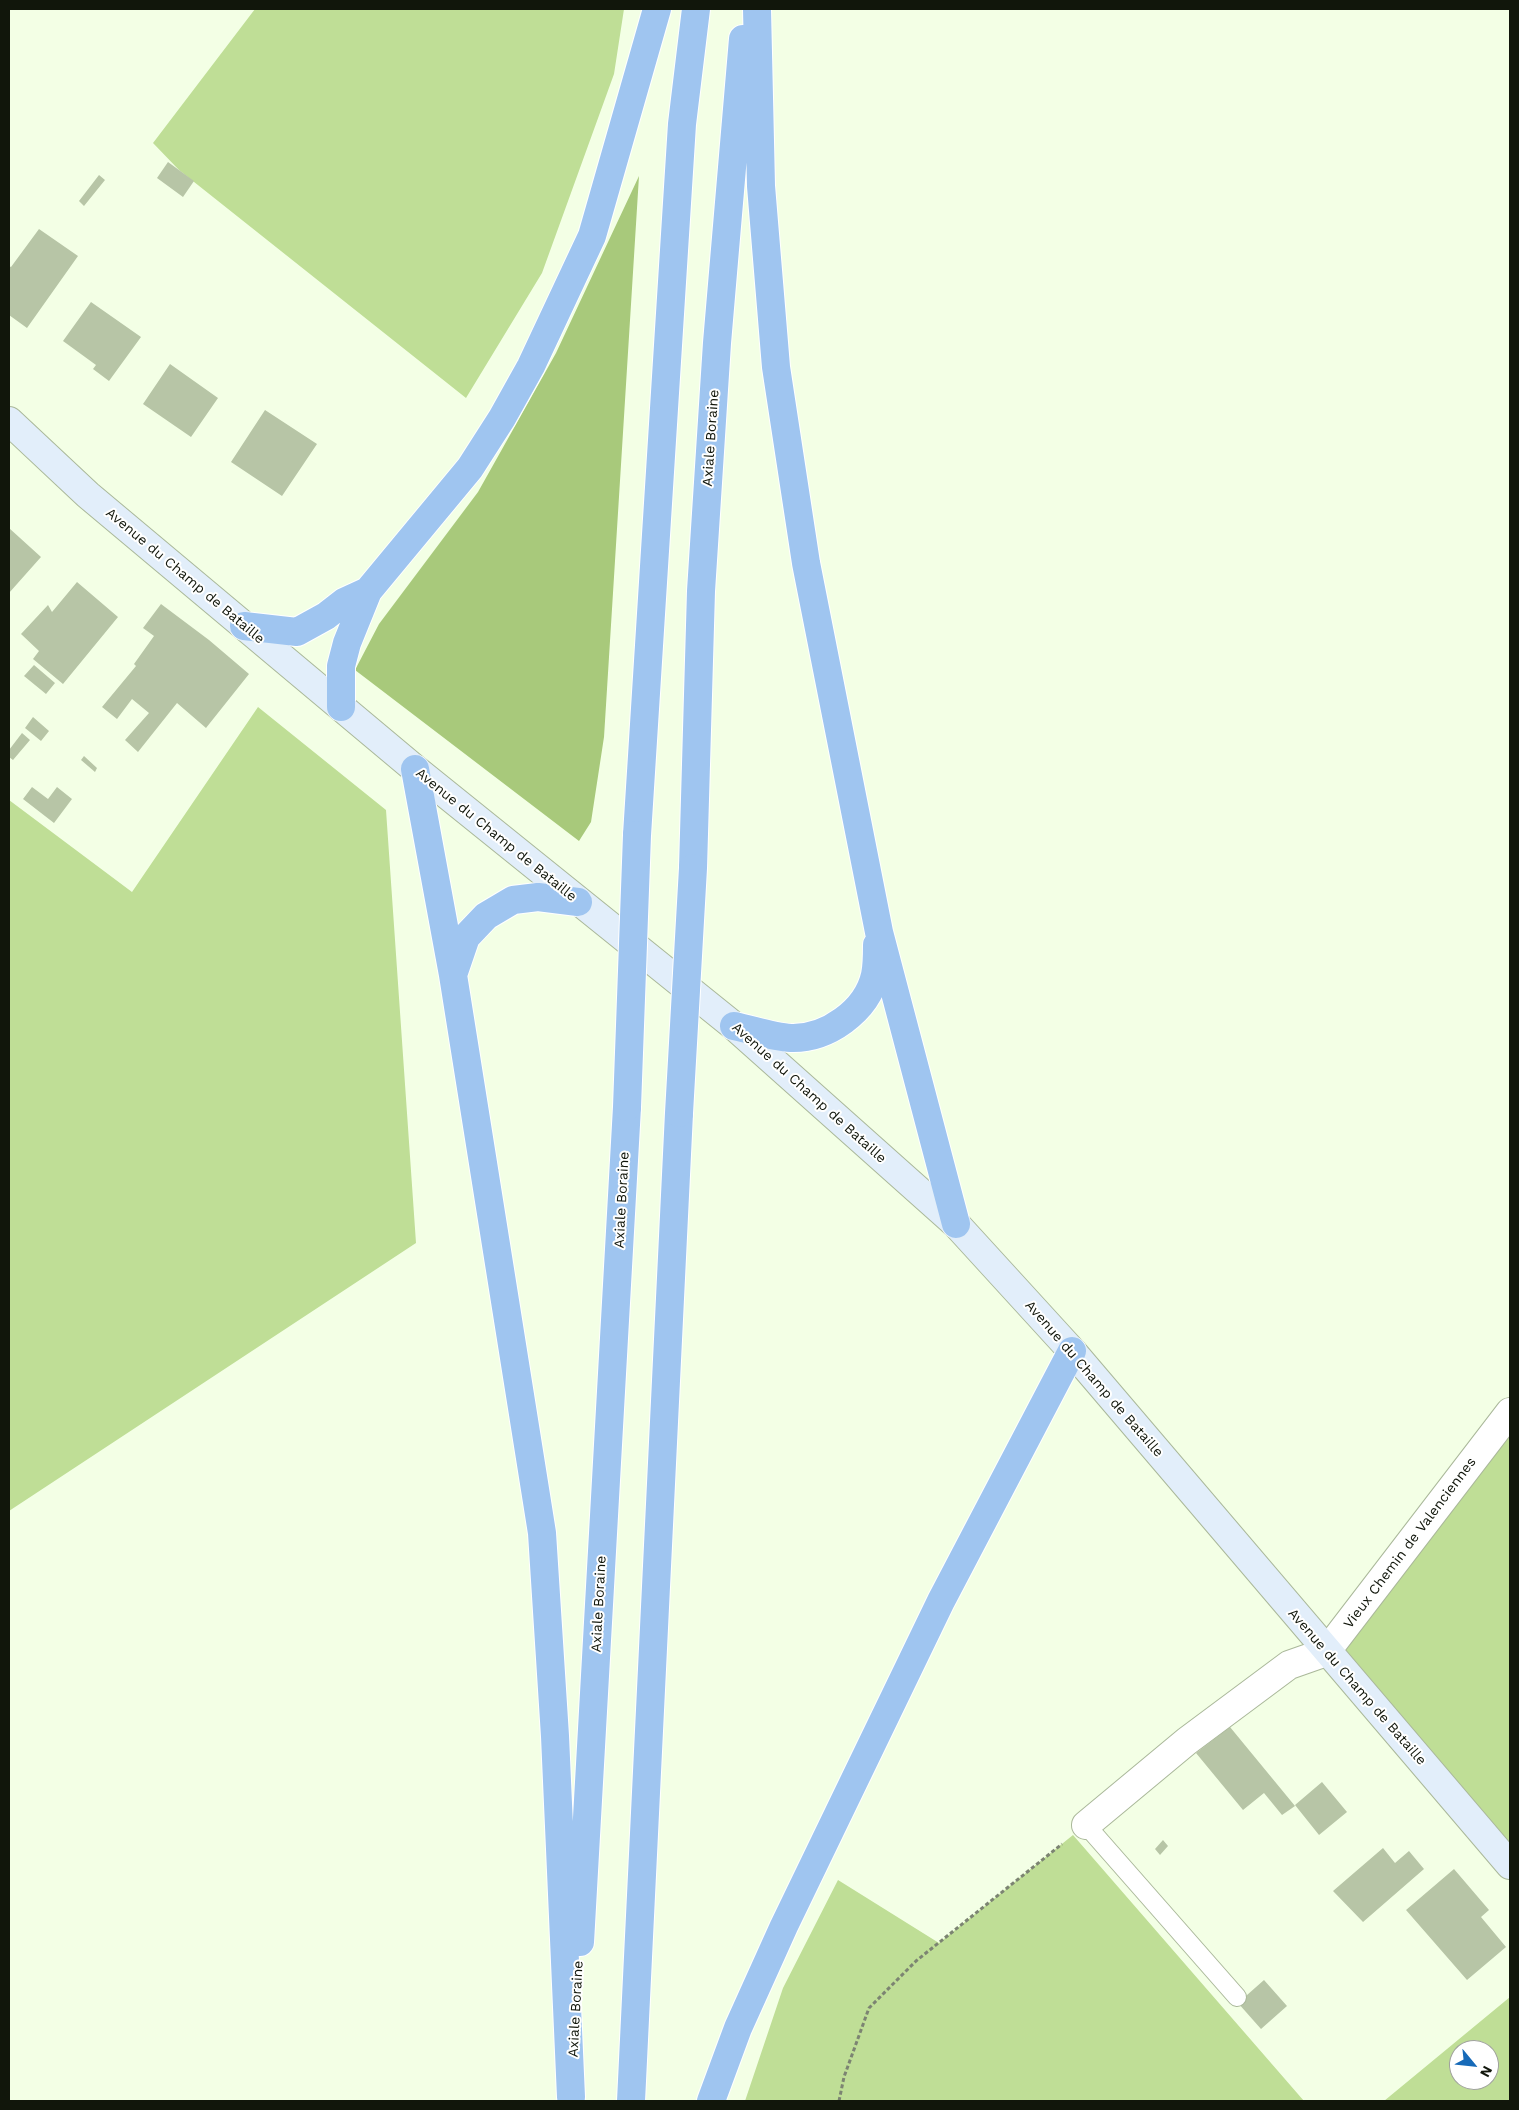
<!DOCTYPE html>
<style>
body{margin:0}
#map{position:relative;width:1519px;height:2110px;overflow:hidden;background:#f3ffe5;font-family:"Work Sans",sans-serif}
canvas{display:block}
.frame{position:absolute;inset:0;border:10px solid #11160b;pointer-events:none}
.north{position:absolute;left:1449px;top:2040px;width:50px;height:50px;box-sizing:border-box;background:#fff;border:1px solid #a0a29d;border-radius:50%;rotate:118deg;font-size:14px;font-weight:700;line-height:20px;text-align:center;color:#11160b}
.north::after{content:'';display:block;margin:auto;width:18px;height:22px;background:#176ab8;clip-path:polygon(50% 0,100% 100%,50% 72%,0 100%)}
</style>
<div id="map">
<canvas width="1519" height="2110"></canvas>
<div class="frame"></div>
<div class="north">N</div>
</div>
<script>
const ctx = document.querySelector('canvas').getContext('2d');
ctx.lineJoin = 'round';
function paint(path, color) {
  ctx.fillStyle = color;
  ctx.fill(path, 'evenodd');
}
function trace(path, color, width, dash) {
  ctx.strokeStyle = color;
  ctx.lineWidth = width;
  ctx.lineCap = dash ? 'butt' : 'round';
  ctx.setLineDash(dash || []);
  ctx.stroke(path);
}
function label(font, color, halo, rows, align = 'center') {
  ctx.font = font + ' "Work Sans",sans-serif';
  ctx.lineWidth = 4;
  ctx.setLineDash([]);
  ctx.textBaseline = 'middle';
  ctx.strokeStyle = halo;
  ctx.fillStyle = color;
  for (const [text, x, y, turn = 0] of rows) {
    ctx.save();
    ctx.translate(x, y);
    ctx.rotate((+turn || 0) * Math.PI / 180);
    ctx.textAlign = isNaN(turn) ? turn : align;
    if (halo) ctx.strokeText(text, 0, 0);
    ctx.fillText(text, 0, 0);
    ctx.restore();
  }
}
paint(new Path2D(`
 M255,9H624L614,74L542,273L466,398L179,170L153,143Z
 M258,707L386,810L416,1243L9,1511V800L132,892Z
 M1510,1412V1865L1327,1652Z
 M1073,1835L1304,2101H745L783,1988L838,1880L939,1943Z
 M1510,1997V2101H1384ZM1459,2050H1489V2080H1459Z`), '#bfde96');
paint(new Path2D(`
 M639,176L604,737L591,822L579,841L355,670L379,624L478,492L556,353Z`), '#a8c97b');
paint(new Path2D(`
 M168,162L194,181L183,197L157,178Z
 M99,175L105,180L84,206L79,201Z
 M39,229L78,256L27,328L9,315V266L11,267Z
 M91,302L141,337L109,381L93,369L96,365L63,341Z
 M170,364L218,398L191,437L143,404Z
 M265,410L317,444L282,496L231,462Z
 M9,528L41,557L9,593Z
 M77,582L118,617L63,684L33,659L39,651L21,634L48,605L52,612Z
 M161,604L209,640L249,674L206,728L177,703L138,752L125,740L149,713L132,699L117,719L102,707L136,666L134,664L154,636L143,628Z
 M34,665L55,683L46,694L24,676Z
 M33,717L49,731L41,741L25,728Z
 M22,733L30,740L13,760L9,757V750Z
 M84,756L97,768L95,772L81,760Z
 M32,787L48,799L57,787L72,799L54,823L23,799Z
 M1230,1727L1295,1806L1282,1815L1264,1793L1243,1810L1196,1753Z
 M1322,1782L1347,1812L1319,1835L1295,1805Z
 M1163,1840L1168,1846L1160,1855L1155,1849Z
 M1383,1848L1395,1863L1409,1851L1424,1869L1363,1922L1333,1891Z
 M1454,1869L1489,1910L1481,1917L1506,1947L1467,1980L1406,1910Z
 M1264,1980L1287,2006L1261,2029L1238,2003Z`), '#b7c5a6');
const lane = new Path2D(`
 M1086,1825L1237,1997`);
const street = new Path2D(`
 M1086,1825L1187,1741L1289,1665L1326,1652L1510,1412`);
const secondary = new Path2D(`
 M9,421L88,495L415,769L734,1026L956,1224L1072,1351L1510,1865`);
const highway = new Path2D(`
 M757,9L761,186L776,367L806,563L879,932L956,1224
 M244,626L297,632L326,616L344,602L368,591
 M341,707V666L347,643L368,591L470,468L502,418L531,366L592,236L657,9
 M415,769L453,975L542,1533L555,1736L571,2097
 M637,835L682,124L696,9
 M693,868L701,591L717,343L743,39
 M453,975L466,937L486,916L513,900L538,897L578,902
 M734,1026C753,1030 773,1037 791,1038C827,1039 867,1011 875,975C877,966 877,955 877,945
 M580,1942L627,1107
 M631,2101L679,1113
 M711,2101L738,2028L784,1926L941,1601L1072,1351`);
trace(lane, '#aab89a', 20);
trace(street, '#aab89a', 30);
trace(secondary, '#aab89a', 30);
trace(highway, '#fff', 30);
trace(new Path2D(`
 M839,2101L844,2077L869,2008L916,1961L1062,1844`), '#7c8472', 3, [4, 2.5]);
trace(lane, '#fff', 18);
trace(street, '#fff', 28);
trace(secondary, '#e2eefa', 28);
trace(highway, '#9fc5f0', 28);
const highwayBridge = new Path2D(`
 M627,1107L637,835
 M679,1113L693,868`);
trace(highwayBridge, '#fff', 30, []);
trace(highwayBridge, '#9fc5f0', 28);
label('14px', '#11160b', '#fff', [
 ["Axiale Boraine",711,438,-86],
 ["Avenue du Champ de Bataille",185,576,40],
 ["Avenue du Champ de Bataille",496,835,39],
 ["Avenue du Champ de Bataille",809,1093,42],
 ["Axiale Boraine",622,1200,-87],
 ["Avenue du Champ de Bataille",1094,1379,49],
 ["Vieux Chemin de Valenciennes",1410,1543,-53],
 ["Axiale Boraine",599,1604,-87],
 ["Avenue du Champ de Bataille",1357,1687,49],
 ["Axiale Boraine",576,2009,-87]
]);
</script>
